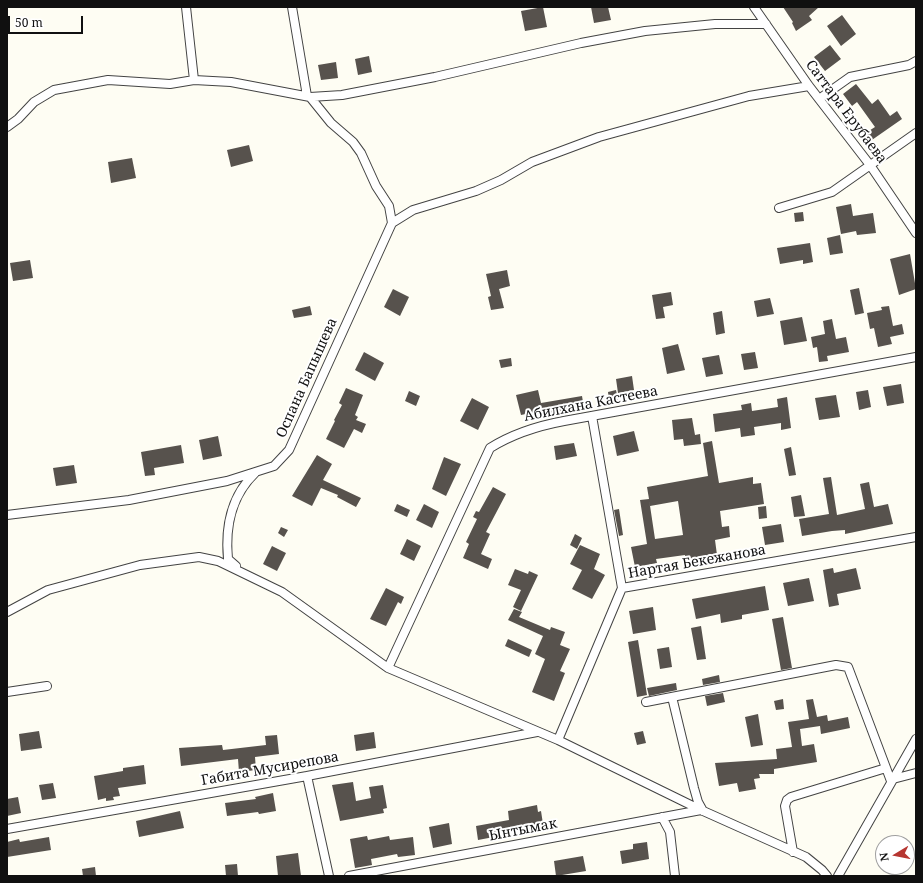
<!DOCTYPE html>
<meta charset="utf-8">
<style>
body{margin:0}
#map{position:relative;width:923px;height:883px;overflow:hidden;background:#fefdf3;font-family:"Noto Serif",serif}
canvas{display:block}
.frame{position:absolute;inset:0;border:8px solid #101010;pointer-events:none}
.north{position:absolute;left:875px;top:835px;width:40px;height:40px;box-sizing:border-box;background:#fff;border:1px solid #9f9f9f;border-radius:50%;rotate:260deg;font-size:11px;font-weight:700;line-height:16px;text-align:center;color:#101010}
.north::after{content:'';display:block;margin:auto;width:14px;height:18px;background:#b63631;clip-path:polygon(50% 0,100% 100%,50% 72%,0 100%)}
.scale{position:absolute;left:8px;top:16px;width:75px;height:18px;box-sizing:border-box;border:2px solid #101010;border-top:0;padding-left:5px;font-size:12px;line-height:14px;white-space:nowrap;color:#101010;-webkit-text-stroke:3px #fff;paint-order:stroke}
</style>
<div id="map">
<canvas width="923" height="883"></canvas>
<div class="frame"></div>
<div class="north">N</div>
<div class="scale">50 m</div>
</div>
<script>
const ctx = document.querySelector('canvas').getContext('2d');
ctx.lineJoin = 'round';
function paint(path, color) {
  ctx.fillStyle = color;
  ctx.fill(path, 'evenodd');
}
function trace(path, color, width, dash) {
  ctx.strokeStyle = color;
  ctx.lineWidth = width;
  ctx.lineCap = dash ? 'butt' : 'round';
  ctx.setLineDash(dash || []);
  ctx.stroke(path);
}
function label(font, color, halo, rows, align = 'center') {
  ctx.font = font + ' "Noto Serif",serif';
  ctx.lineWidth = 4;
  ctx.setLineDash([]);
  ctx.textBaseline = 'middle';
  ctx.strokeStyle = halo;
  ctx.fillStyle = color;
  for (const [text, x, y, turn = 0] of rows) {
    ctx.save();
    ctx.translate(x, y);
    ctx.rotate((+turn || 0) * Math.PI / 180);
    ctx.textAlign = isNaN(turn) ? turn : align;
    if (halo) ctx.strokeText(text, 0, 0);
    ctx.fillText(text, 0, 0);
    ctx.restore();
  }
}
paint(new Path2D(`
 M543,7L547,27L525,31L521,11Z
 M591,7H608L611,20L594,23Z
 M783,7H819L809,16L812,20L796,31L792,23L793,22Z
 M842,15L856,34L841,46L827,26Z
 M830,45L841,59L825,71L814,57Z
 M369,56L372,72L358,75L355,59Z
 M336,62L338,78L321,80L318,65Z
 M856,84L872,104L878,99L890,116L897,111L902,119L869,142L864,134L875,127L857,102L852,106L843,94Z
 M249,145L253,161L231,167L227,150Z
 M132,158L136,178L111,183L108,162Z
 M851,204L853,216L873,213L876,233L857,235L856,231L841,234L836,207Z
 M803,212L804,221L795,222L794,213Z
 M840,235L843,253L830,255L827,238Z
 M810,243L813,262L803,264V260L780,264L777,248Z
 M910,254L916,289L899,295L890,259Z
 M30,260L33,278L13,281L10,263Z
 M507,270L510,286L499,289L504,308L491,310L488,297L491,296L486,274Z
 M859,288L864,313L855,315L850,290Z
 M393,289L409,297L400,316L384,307Z
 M671,292L673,305L663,307L665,318L656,319L652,295Z
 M770,298L774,314L757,317L754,301Z
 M310,306L312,315L294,318L292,310Z
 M889,306L893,326L902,324L904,334L890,337L892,344L878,347L874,328L870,329L867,313L882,310L881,307Z
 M722,311L725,333L716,335L713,313Z
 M802,317L807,341L784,345L780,321Z
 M832,319L836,339L846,337L849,352L827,356L828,361L819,362L817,347L813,348L811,337L825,334L823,321Z
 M678,344L685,370L667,374L662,348Z
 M364,352L384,363L375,381L355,370Z
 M755,352L758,368L744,370L741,354Z
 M719,355L723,374L706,377L702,358Z
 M511,358L512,366L501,368L499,360Z
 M632,376L634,390L618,393L616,379Z
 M901,384L904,403L887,406L883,387Z
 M346,388L363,395L355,415L358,417L356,420L366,424L362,433L354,429L344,448L326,439L335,421L334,420L342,405L339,403Z
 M538,390L541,403L582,396L584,408L550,413V409L521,415L516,395Z
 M616,390L618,400L609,401L608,392Z
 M868,390L871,407L859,410L856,392Z
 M409,391L420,396L416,406L405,401Z
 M836,395L840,417L819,420L815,398Z
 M787,397L791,428L781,430V423L754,427L755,435L741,437L740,428L715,432L713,414L742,410L741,405L751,403L752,411L778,407L777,399Z
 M472,398L489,407L478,430L460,421Z
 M692,418L695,435L700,434L701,444L684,446L683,439L674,440L672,420Z
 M634,431L639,451L617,456L613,436Z
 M218,436L222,456L203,460L199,440Z
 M712,441L719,483L753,477V484L761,483L764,504L720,511L722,527L729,526L730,537L715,540L717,555L695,558L696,563L686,565L685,555L656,559L657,563L635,567L631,547L647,544L640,500L649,499L647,487L708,476L703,443ZM649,499L650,506L678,501L683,535L655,539Z
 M574,443L577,456L556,460L554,446Z
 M181,445L184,463L154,468L155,475L145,476L141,452Z
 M791,447L796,475L789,476L784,449Z
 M317,455L332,464L323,480L361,498L356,507L337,497L338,495L321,488L312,506L292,496Z
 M444,457L461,464L446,496L432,489Z
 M74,465L77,483L56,486L53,468Z
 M831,477L837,515L865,509L860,484L869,482L874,507L888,504L893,524L845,534V530L832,531L802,536L799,519L829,514L823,478Z
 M493,487L506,494L486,532L490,534L481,554L492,559L488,569L463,558L469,544L466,542L477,519L473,517L476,511L479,512Z
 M801,495L805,516L794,517L791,497Z
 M397,504L410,510L407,517L394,511Z
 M424,504L439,512L432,528L416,520Z
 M766,506L767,518L759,519L758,507Z
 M619,509L623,535L619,536L614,510Z
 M781,524L784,542L765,545L762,527Z
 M281,527L288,530L284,537L278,533Z
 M575,534L582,538L577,549L570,545Z
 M407,539L421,546L414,561L400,554Z
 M580,545L600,554L594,569L605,575L592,599L572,589L582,570L570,564Z
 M272,546L286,553L277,571L263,564Z
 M833,568L834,573L856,568L861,589L837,594L839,605L829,607L823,570Z
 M515,569L528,574L529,571L538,575L521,611L513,607L521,590L508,585Z
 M809,578L814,601L788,606L783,583Z
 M765,586L769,610L742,615V619L721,623L720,614L696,619L692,599Z
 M386,588L404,597L401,604L398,602L386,626L370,619Z
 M653,607L656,630L633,634L629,611Z
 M514,609L522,612L519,617L550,630L551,627L565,632L560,645L570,649L560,671L565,673L554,701L532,692L545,659L535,654L543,636L508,620Z
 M783,617L792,668L781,670L772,619Z
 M701,626L706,659L697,660L691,628Z
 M508,639L532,650L529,657L505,646Z
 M638,640L647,695L637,697L628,642Z
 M669,647L672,667L660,669L657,649Z
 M719,675L720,682L703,685L702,679Z
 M676,683L677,690L649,696L647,688Z
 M723,693L725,702L707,706L705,696Z
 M783,699L784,709L776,710L774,701Z
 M813,699L817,717L827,715L828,721L848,717L850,728L821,734L820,726L800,729L802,746L814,744L817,762L774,769V774H759L760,778L754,779L756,789L739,792L737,783L719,786L715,763L777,759L776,749L792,747L788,722L809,719L806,700Z
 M758,714L763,745L751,747L745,717Z
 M39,731L42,748L21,751L19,734Z
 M643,731L646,743L637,745L634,733Z
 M374,732L376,748L356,751L354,735Z
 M277,735L279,754L255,757L256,770L239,772L238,759L181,766L179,748L222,745L223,750L266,745L265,736Z
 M144,765L146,784L118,788L120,796L113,797L114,800L106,801V798L98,800L94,776L123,771V768Z
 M353,782L356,801L371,798L369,787L383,785L387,808L383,809L384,813L340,821L332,785Z
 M53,783L56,798L42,800L39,785Z
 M273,793L276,811L259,814L258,812L227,816L225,803L256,799L255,797Z
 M18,797L21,813L7,816V799Z
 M537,805L538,812L541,811L543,824L536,826L537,830L526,832V828L499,833V836L478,840L476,826L509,820L508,811Z
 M180,811L184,828L139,837L136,821Z
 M449,823L452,844L433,848L429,827Z
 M367,836L368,840L389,836L390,840L413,837L415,855L398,857L397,854L371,859L372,865L355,868L350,839Z
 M49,837L51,850L7,857V842L19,839L20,842Z
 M647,842L649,859L622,864L620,851L633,849V844Z
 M298,853L301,876H278L276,856Z
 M583,856L586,871L556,876L554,861Z
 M237,864L238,876H226L225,865Z
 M95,867L96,876H83L82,869Z`), '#57524d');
const minor = new Path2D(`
 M186,7L194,80
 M292,7L307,96
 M754,7L809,86L870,165L916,233
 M310,97L331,123L353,142L361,153L376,186L389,206L392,223
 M819,99L850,77L909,65L916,61
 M7,127L18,119L34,102L54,90L108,80L170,84L194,80L231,82L310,97L342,95L435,77L581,43L645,31L715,24H766
 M779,208L832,192L916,133
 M392,223L413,210L476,191L501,180L532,162L599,137L749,96L809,86
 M592,416L622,588
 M7,515L129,500L227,481L274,466L289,450L392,223
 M236,566L228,559C225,527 231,496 255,473
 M622,588L916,537
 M7,612L48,590L140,565L199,557L218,561L282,592L388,668L558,740L701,810L806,857L822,870L827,876
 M388,668L490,448C514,433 537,426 564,421L916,357
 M7,692L47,686
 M672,697L694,788L698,802L703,811
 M646,702L836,665L848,667L891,781
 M558,740L622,588
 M307,776L329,876
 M893,779L916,773
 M662,817L670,832L675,876
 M7,829L307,776L537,732
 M793,852L785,806L787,800L791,797L886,768
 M349,876L701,810
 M838,876L916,739`);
trace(minor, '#434343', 10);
trace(minor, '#fff', 8);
label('14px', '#101010', '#fff', [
 ["Саттара Ерубаева",846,112,53],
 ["Оспана Бапышева",307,378,-66],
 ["Абилхана Кастеева",591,404,-11],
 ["Нартая Бекежанова",697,562,-10],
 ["Габита Мусирепова",270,769,-10],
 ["Ынтымак",523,830,-11]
]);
</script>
